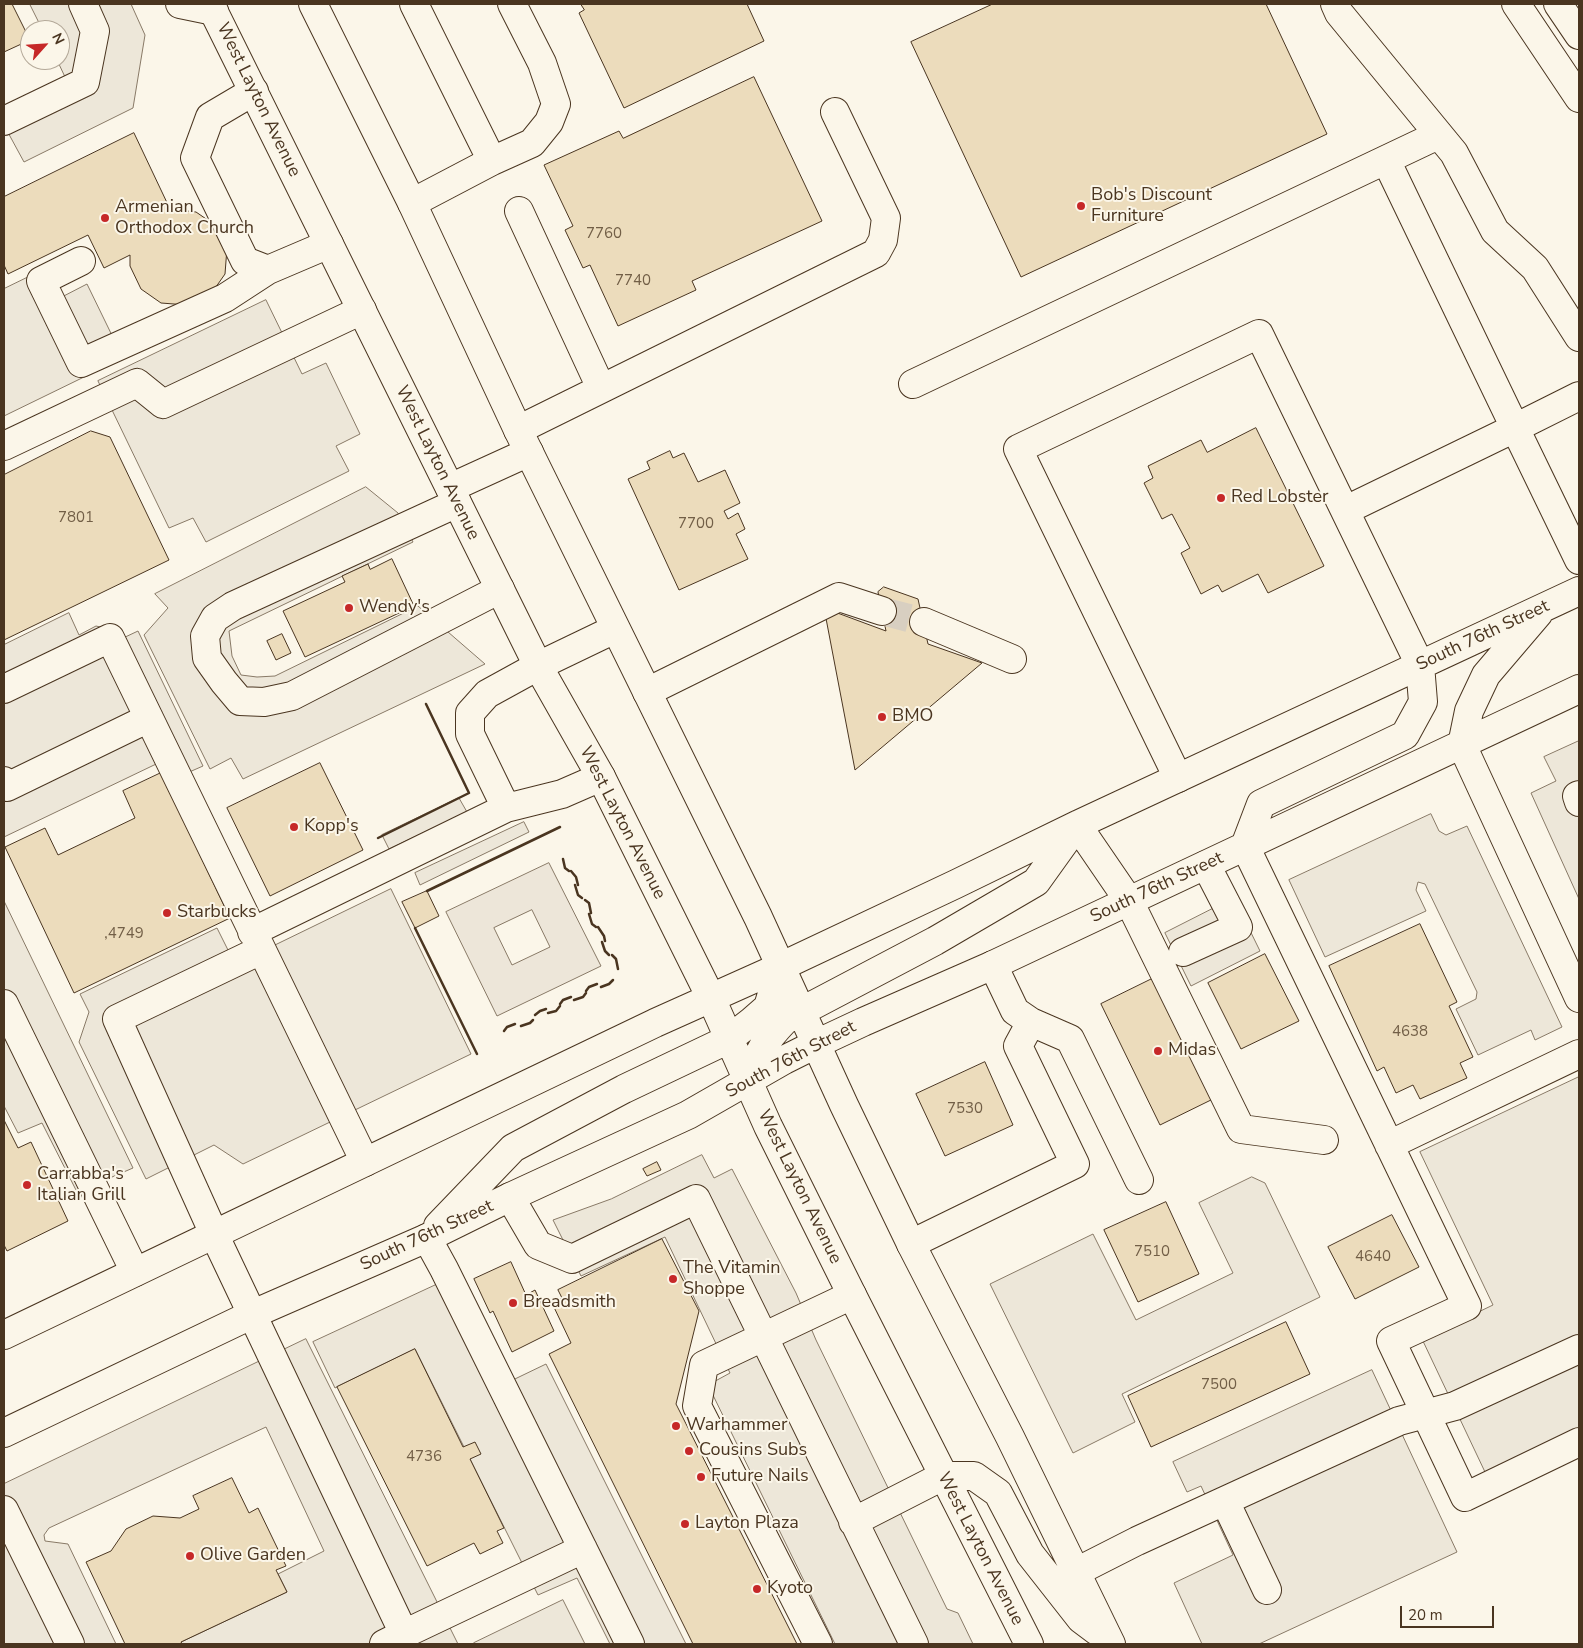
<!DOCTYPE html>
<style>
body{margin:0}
#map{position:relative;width:1583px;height:1648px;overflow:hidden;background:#fbf6e9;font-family:"Nunito Sans",sans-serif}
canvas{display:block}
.frame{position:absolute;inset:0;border:5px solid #4a3520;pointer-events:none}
.north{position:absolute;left:20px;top:20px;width:50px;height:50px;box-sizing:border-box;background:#fbf6e9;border:1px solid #b4a999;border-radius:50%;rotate:64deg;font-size:14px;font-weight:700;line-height:20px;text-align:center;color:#4a3520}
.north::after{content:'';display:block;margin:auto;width:18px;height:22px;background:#c62828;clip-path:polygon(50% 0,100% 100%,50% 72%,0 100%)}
.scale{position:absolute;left:1400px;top:1606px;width:94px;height:22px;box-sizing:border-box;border:2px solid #4a3520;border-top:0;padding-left:6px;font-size:15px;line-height:18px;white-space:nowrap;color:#4a3520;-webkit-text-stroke:4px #fbf6e9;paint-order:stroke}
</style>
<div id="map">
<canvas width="1583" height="1648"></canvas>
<div class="frame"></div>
<div class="north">N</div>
<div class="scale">20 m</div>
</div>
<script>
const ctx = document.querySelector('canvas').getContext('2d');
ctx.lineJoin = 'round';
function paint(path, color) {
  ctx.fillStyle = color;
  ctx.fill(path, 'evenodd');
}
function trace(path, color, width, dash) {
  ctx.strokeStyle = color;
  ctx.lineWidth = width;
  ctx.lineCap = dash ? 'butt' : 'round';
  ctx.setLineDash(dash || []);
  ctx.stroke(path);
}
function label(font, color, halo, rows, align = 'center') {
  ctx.font = font + ' "Nunito Sans",sans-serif';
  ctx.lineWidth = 4;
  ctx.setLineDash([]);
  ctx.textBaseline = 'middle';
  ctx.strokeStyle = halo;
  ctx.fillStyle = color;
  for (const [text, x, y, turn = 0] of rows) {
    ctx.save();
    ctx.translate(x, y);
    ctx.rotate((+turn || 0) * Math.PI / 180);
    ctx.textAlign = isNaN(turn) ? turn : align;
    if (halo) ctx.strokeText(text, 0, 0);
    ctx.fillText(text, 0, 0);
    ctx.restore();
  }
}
const green = new Path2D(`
 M549,863L601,966L497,1016L446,912ZM532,910L550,947L512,965L494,928Z`);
paint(green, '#ede6d9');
trace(green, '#887966', 1);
const parking = new Path2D(`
 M30,4H131L145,35L133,108L24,162L5,127L74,96L57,60H60V30H43Z
 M41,271L56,300L87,284L123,358L4,416V289Z
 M266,300L302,374L326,363L360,434L336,446L349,471L206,542L193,518L169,528L98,381Z
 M366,487L398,513L413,542L229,631L232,656L241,675L257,677L275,676L418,606L485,664L243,779L231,758L210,769L144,635L168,608L155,594Z
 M69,613L79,635L96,626L113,630L121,639L138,631L203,766L187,773L177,754L4,837V645Z
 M1579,741V899L1531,793L1556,781L1544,757Z
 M459,798L467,812L389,849L382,835Z
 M1431,814L1439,831L1446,835L1467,826L1562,1027L1535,1040L1531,1030L1478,1055L1456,1009L1476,999L1477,992L1425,884L1418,882L1416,890L1426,911L1325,957L1289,880Z
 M524,822L529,832L420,885L415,873Z
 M391,889L471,1054L243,1164L214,1145L146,1179L79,1042L89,1012L80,994L217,928L235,964Z
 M1234,898L1260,951L1191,986L1165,933Z
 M4,901L133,1168L77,1192L42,1123L18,1133L4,1106Z
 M1579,1077V1428L1485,1472L1422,1339L1493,1305L1420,1152Z
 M702,1155L714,1178L732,1169L796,1293L816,1340L947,1609L958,1613L973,1644H835L708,1385L730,1373L665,1237L581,1276L553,1220L611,1199Z
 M1252,1177L1265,1183L1320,1297L1122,1394L1135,1422L1073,1453L990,1284L1093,1234L1136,1320L1233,1273L1199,1203Z
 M438,1284L492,1390L546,1364L686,1644H610L577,1578L538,1595L415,1349L335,1388L313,1342Z
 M306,1339L458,1644H182L181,1642L287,1592L278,1574L324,1551L266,1427L49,1528L44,1535L45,1541L68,1544L116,1644H4V1484Z
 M1372,1370L1457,1552L1259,1644H1202L1174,1583L1233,1555L1201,1486L1187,1492L1173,1462Z
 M563,1600L585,1644H475L474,1643Z`);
paint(parking, '#ede7d9');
trace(parking, '#887966', 1);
const building = new Path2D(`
 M4,4H12L30,40L4,52Z
 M581,4H747L764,41L624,108L579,13L584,10Z
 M993,4H1266L1327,134L1021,277L911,42Z
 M754,77L822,221L692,281L696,290L618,326L590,265L583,268L565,230L573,226L544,165L619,131L623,138Z
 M134,133L170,209L196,212L215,225L227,248L225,274L211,294L187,305L161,303L141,289L130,266V255L104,268L88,235L8,274L4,265V197Z
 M1256,428L1324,566L1268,593L1258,574L1222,592L1218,585L1201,594L1181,553L1190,548L1172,514L1162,519L1144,483L1153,478L1148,466L1201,440L1207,452Z
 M91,431L110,437L169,560L4,640V475Z
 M670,451L673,458L684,453L698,482L725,470L740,503L724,511L728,519L738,513L745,529L736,534L748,559L679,590L628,479L650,469L647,462Z
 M392,559L414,606L305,657L283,611L345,582L342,576L368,564L370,569Z
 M884,587L918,599L928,644L982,663L855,770L824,608L886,631L878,592Z
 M282,634L291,653L276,660L267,641Z
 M320,763L363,850L270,896L227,808Z
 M161,773L230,918L74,993L5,847L45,828L58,855L135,818L123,791Z
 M427,891L439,916L415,928L402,902Z
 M1420,924L1457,1002L1449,1006L1473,1057L1460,1063L1467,1078L1420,1099L1413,1085L1396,1093L1384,1067L1377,1071L1329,966Z
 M1265,954L1299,1021L1241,1049L1208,983Z
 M1156,977L1215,1098L1160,1125L1101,1004Z
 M985,1062L1013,1125L945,1156L916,1094Z
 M4,1120L18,1148L31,1142L68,1221L7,1251L4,1245Z
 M657,1162L661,1170L647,1176L643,1169Z
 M1166,1202L1199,1274L1138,1302L1104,1230Z
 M1392,1215L1419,1267L1355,1299L1328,1247Z
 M662,1239L699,1311L676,1404L797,1644H693L549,1354L571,1343L552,1303L562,1298L558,1290Z
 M511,1262L526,1295L535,1290L554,1331L512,1352L493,1311L490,1313L474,1279Z
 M1286,1322L1310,1374L1151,1447L1128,1396Z
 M415,1349L463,1447L475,1442L481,1454L470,1459L504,1528L497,1531L503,1543L480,1554L474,1543L427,1566L337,1387Z
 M232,1478L249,1513L258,1508L286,1566L276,1570L287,1592L181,1642L182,1644H125L86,1562L111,1551L126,1529L153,1516L180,1518L199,1509L193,1496Z`);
paint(building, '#ecdcbc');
trace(building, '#4a3520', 1);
trace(new Path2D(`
 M882,611L924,622`), '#d8cfc1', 28, [28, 14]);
const minor = new Path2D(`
 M180,4L214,11
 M1335,4L1339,13L1454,153L1495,231L1535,268L1579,337
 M254,91L210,117L195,158L245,261L268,270L329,244
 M4,121L85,82L95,31L83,4
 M1386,160L1515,428L1579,396
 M492,161L532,143L549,122L556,104L542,63L512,4
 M412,203L492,161L414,4
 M519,211L601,388
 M81,261L41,281L81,363L225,298L268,270
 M913,384L1438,135
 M518,430L876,253L883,240L886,218L835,112
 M4,446L137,383L163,404L362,310
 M450,488L529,452
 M457,503L233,606L215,618L205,636L207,658L224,682L240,701L264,702L292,696L500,589
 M1346,510L1515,428L1579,560
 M924,622L1012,659
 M4,689L110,638L365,1162
 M647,692L839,597L882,611
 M1462,745L1579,998
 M1178,778L1018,449L1259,334L1420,665
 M4,781L7,787L149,718
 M1579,795L1577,796L1579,802
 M506,808L470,734V713L487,694L538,666L615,629
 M1245,846L1467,1306L1391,1341L1465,1497L1579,1442
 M1129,901L1241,1129L1324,1140
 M252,932L506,808L562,794L601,777
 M261,950L117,1019L214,1234L404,1634L384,1644
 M1183,952L1238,927L1206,865
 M4,1004L135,1272
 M1031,1022L1070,1039L1139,1180
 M1389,1145L1579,1054
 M510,1197L538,1245L572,1259L696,1199L914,1644
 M427,1238L444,1269L630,1644
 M911,1244L1075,1164L1018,1046L1031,1022L1015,1011L993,965
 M1225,1501L1267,1590
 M4,1510L70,1644
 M853,1522L943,1476
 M1076,1572L1137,1541L1399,1421L1455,1406L1579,1349
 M404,1634L583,1549
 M818,1644L697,1406L704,1365L852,1295`);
const major = new Path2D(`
 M210,4L538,666L601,777L711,998L768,1126L852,1295L1029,1644
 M313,4L412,203L518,430L758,917L844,1105L911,1244L1010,1437L1111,1644
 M1462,745L1469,711L1486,675L1538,614
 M1077,825L1129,901
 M1245,846L1261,804L1405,735L1423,702L1420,665
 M748,1082C758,1052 764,1042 785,1020L935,941L1036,882L1074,829
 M438,1226L513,1148L624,1089L729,1039L752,1021L768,1007L780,967
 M4,1335L655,1023L780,967L956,884L1077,825L1579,591
 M4,1433L253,1314L427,1238L510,1197L688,1115L784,1060L816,1044L863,1022L993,965L1579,689
 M943,1476H974L998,1493L1030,1554L1081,1619L1097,1631`);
const highway = new Path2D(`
 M1516,4L1579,98
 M1558,4L1579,35`);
trace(minor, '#4a3520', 30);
trace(major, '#4a3520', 30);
trace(highway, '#4a3520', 30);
trace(minor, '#fbf6e9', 28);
trace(major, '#fbf6e9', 28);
trace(highway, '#fbf6e9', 28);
trace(new Path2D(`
 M378,838L469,793L426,704
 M563,859L565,868L569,871
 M571,871L576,877L578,885
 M575,885L578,895L582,898
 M427,891L560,827
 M585,900L589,903L591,913
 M589,914L592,924L596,927
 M598,927L604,936L605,941
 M415,928L477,1054
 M602,942L605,951L609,955
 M612,955L616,959L618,969
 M601,987L609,984L613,980
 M586,991L589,987L597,984
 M574,1000L583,997L586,993
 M560,1004L563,1000L571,997
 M548,1013L556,1011L560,1006
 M535,1015L540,1011L546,1009
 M521,1026L530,1023L533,1020
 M504,1031L507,1027L515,1024`), '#4a3520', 2.5);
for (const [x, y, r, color] of [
 [1081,206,5,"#c62828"],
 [105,218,5,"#c62828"],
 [1221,498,5,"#c62828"],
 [349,608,5,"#c62828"],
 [882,717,5,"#c62828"],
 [294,827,5,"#c62828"],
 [167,913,5,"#c62828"],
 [1158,1051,5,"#c62828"],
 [27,1185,5,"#c62828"],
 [673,1279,5,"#c62828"],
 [513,1303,5,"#c62828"],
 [676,1426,5,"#c62828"],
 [689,1451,5,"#c62828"],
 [701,1477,5,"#c62828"],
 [685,1524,5,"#c62828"],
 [190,1556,5,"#c62828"],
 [757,1589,5,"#c62828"]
]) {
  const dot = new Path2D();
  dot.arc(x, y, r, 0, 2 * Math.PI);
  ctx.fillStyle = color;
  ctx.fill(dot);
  trace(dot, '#fbf6e9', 2);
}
label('15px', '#725f47', null, [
 ["7760",604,234],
 ["7740",633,281],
 ["7801",76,518],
 ["7700",696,524],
 [",4749",124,934],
 ["4638",1410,1032],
 ["7530",965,1109],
 ["7510",1152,1252],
 ["4640",1373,1257],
 ["7500",1219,1385],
 ["4736",424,1457]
]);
label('18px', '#4a3520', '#fbf6e9', [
 ["West Layton Avenue",258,100,64],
 ["West Layton Avenue",437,463,64],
 ["South 76th Street",1483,636,-25],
 ["West Layton Avenue",622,823,63],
 ["South 76th Street",1157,888,-25],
 ["South 76th Street",791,1060,-28],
 ["West Layton Avenue",799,1187,64],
 ["South 76th Street",427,1236,-25],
 ["West Layton Avenue",980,1549,63]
]);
label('18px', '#4a3520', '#fbf6e9', [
 ["Bob's Discount",1091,196],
 ["Furniture",1091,217],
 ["Armenian",115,208],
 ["Orthodox Church",115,229],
 ["Red Lobster",1231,498],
 ["Wendy's",359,608],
 ["BMO",892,717],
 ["Kopp's",304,827],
 ["Starbucks",177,913],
 ["Midas",1168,1051],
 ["Carrabba's",37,1175],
 ["Italian Grill",37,1196],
 ["The Vitamin",683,1269],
 ["Shoppe",683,1290],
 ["Breadsmith",523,1303],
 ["Warhammer",686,1426],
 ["Cousins Subs",699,1451],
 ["Future Nails",711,1477],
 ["Layton Plaza",695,1524],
 ["Olive Garden",200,1556],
 ["Kyoto",767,1589]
], 'left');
</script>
